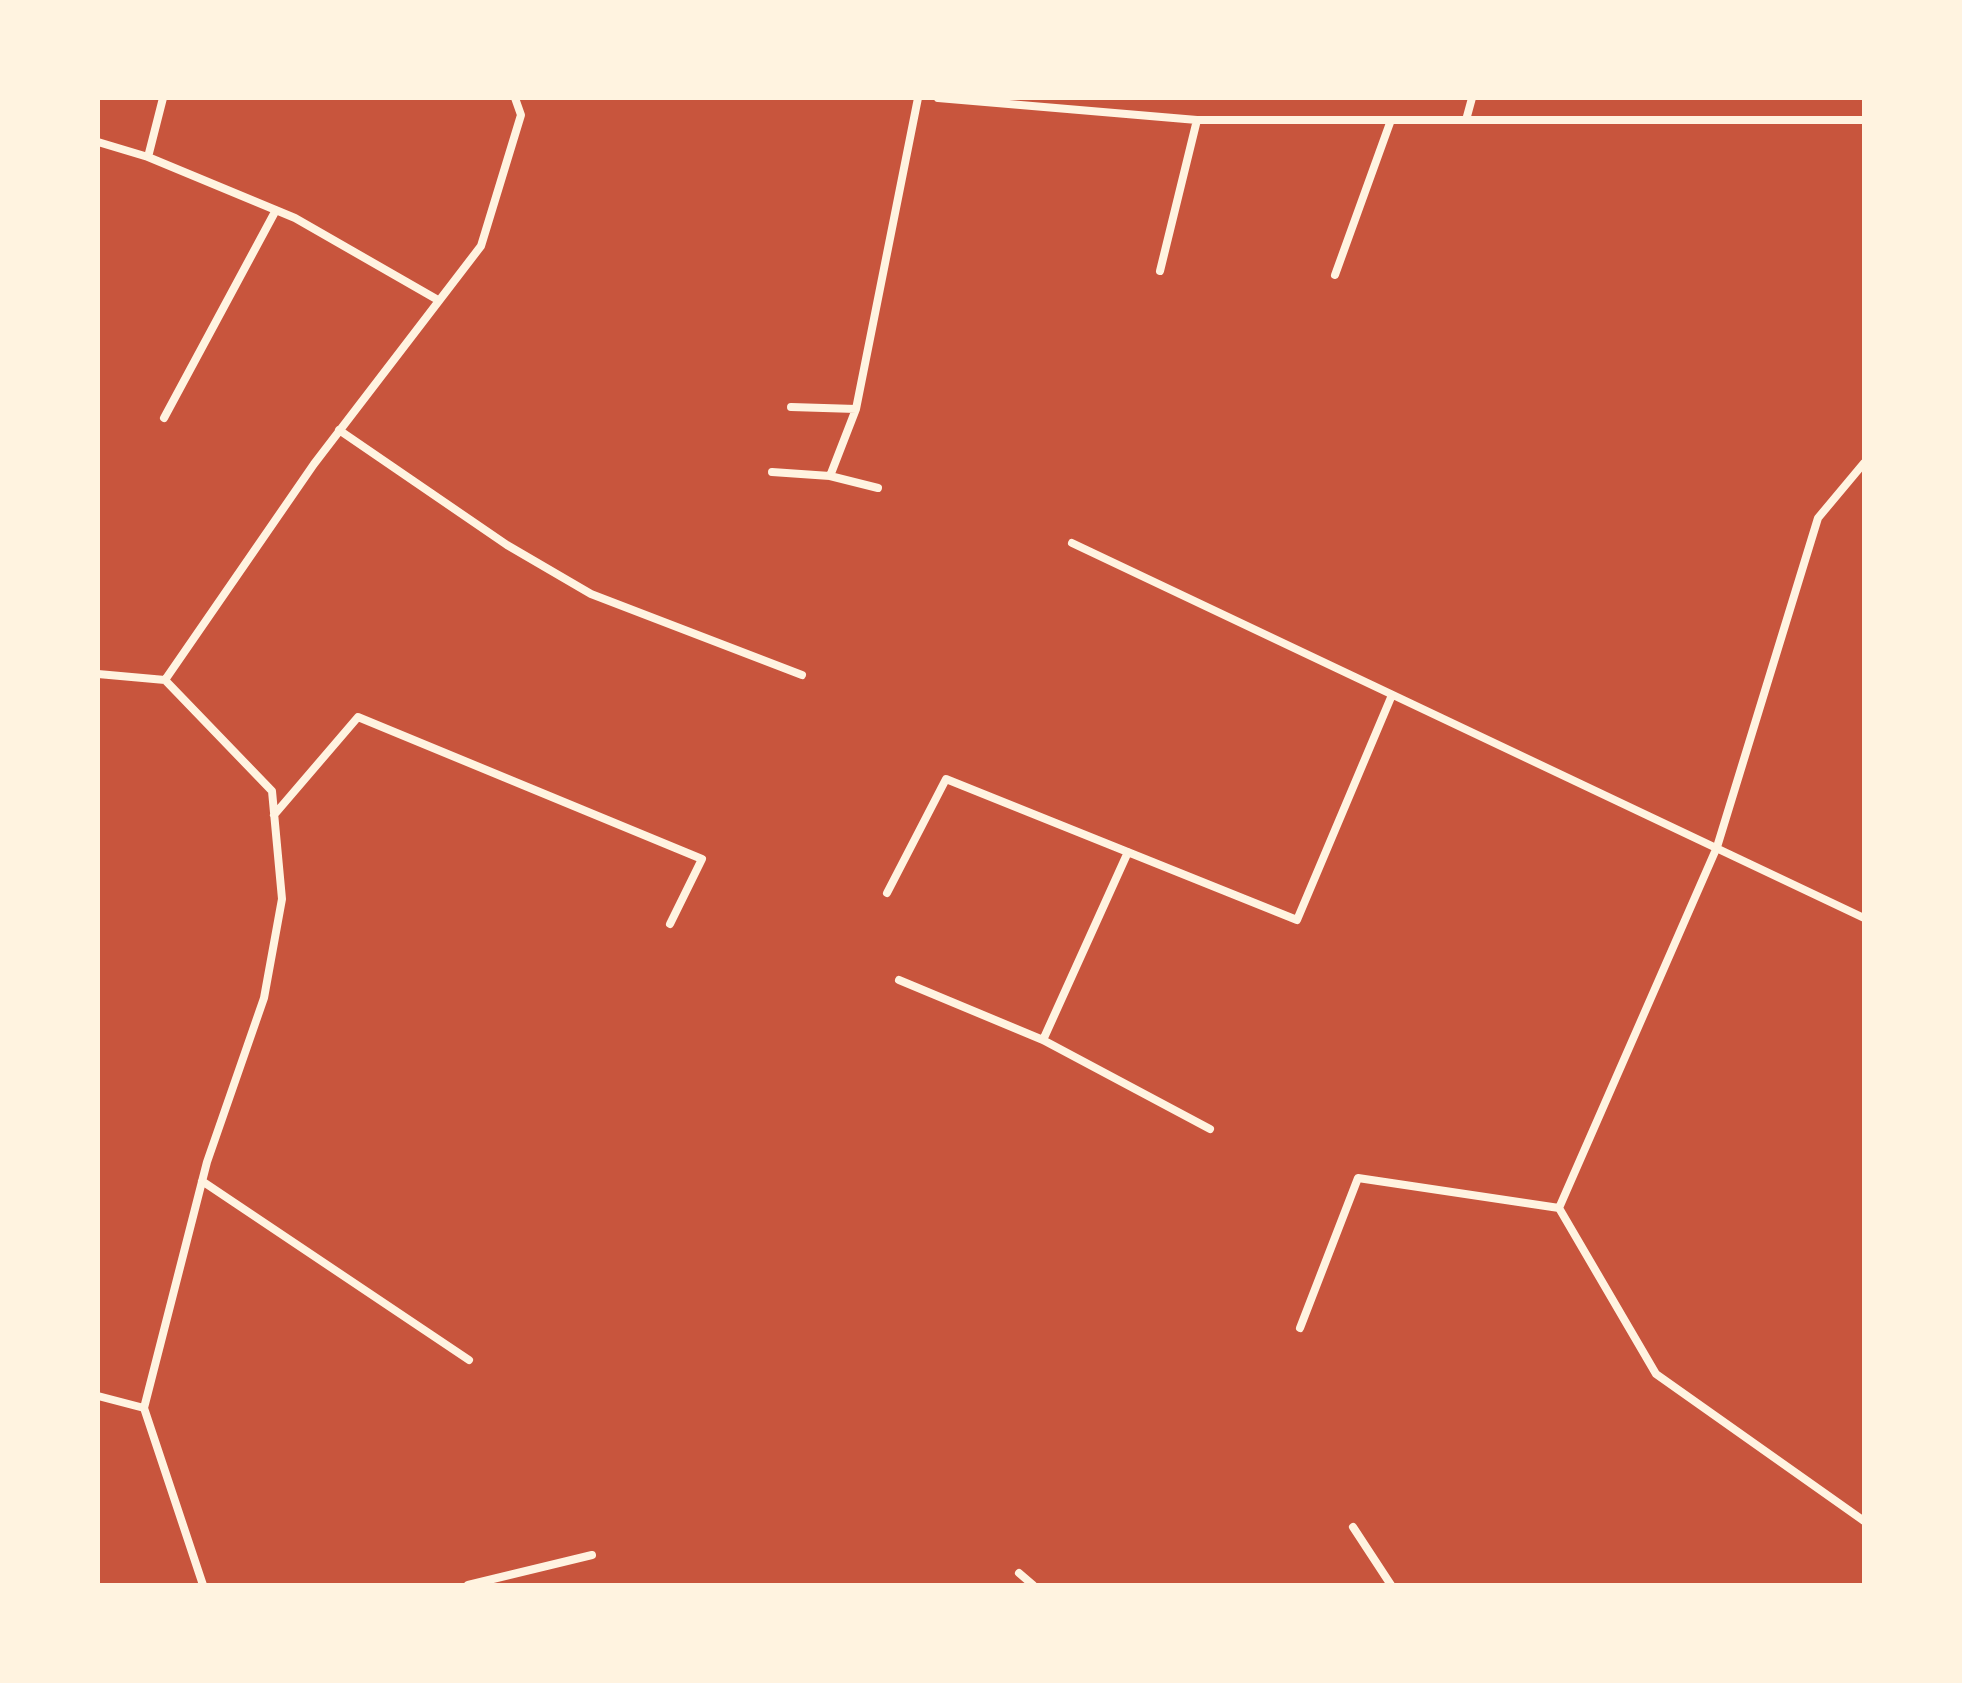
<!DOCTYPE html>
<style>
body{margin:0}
#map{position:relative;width:1962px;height:1683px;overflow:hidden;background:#c8553d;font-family:Figtree,sans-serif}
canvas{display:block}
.frame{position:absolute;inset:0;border:100px solid #fff3e0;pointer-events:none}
</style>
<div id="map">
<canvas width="1962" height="1683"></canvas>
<div class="frame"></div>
</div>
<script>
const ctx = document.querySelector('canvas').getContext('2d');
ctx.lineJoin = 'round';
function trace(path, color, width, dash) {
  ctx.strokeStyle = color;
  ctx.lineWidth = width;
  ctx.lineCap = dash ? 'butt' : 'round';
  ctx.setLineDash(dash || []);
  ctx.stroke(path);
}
trace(new Path2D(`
 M938,98L1197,120H1864
 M1466,120L1472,98
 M98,142L148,157L295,218L438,300
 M148,157L163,98
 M1160,271L1197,120
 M1335,275L1391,120
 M791,407L856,409
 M164,418L276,210
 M339,430L507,545L591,594L802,675
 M772,472L830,476L856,409L918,98
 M830,476L878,488
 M1072,543L1864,918
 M98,674L165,680
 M274,815L358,717L702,859L670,924
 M887,893L946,779L1297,920L1392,695
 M899,980L1043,1040L1210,1129
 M1043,1040L1128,852
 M202,1181L469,1360
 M1559,1208L1717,847L1818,518L1864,463
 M1559,1208L1656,1374L1864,1521
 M1300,1328L1358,1178L1559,1208
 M98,1396L144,1408
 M1353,1527L1391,1585
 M1019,1573L1033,1585
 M203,1585L144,1408L207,1162L264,998L282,899L272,791L165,680L314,464L481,246L521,115L515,98
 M468,1585L592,1555`), '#fff3e0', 8);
</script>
